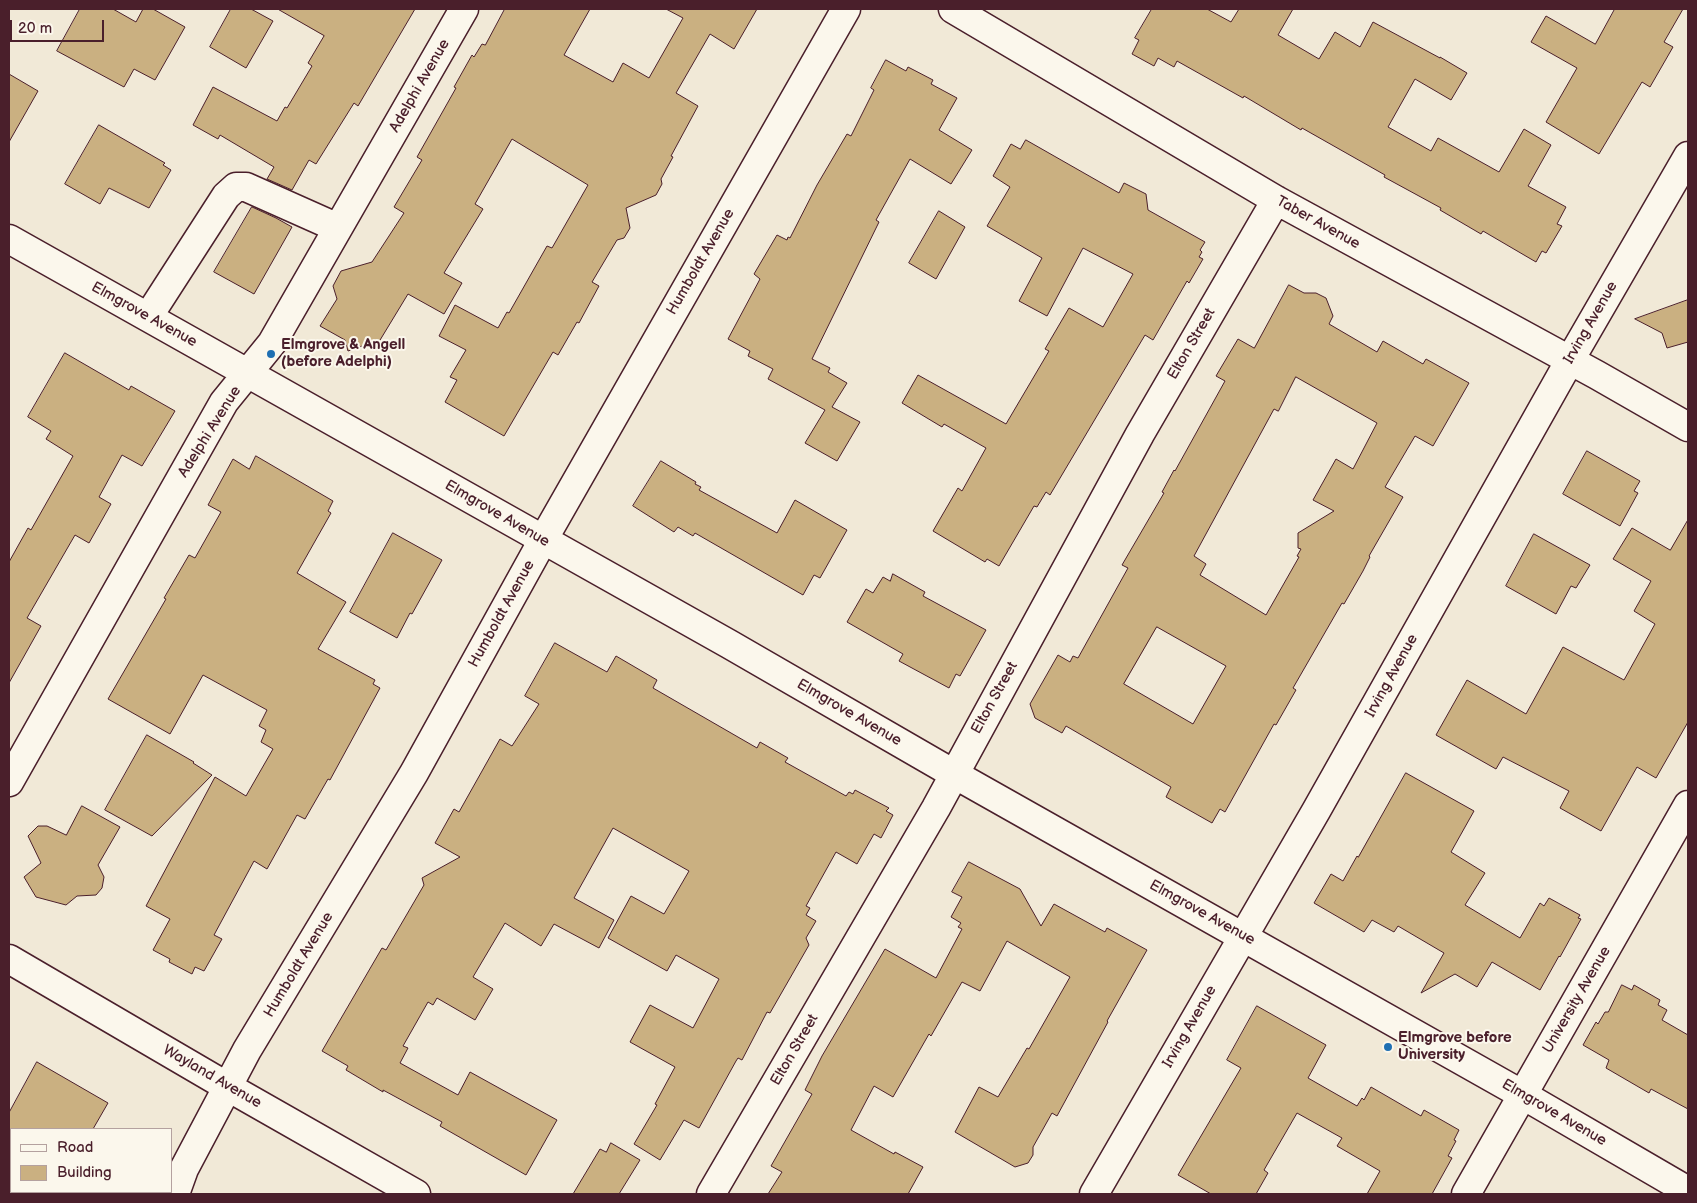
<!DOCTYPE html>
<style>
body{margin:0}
#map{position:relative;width:1697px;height:1203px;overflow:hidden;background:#f1e9d7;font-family:"Balsamiq Sans",sans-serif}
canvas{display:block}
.frame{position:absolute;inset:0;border:10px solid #4a1f2b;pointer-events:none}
.legend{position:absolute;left:10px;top:1128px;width:162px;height:65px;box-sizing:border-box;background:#fbf7ec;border:1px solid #b4a19f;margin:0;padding:6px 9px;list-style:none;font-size:15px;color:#4a1f2b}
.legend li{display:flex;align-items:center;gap:10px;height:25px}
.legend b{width:25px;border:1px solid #b4a19f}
.scale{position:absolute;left:10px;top:20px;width:94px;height:22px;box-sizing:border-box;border:2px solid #4a1f2b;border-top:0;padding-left:6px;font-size:15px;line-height:18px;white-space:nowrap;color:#4a1f2b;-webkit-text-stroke:4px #fbf7ec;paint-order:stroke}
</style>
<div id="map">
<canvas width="1697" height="1203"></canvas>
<div class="frame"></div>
<ul class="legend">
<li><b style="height:6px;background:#fbf7ec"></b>Road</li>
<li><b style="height:14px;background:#cab081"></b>Building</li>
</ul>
<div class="scale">20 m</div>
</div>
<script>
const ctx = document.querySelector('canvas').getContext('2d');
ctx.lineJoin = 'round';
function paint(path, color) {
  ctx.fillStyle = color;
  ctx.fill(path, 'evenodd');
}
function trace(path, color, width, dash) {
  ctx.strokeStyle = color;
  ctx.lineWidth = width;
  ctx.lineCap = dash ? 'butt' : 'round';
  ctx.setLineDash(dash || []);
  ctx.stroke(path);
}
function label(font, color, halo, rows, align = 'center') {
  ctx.font = font + ' "Balsamiq Sans",sans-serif';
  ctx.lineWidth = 4;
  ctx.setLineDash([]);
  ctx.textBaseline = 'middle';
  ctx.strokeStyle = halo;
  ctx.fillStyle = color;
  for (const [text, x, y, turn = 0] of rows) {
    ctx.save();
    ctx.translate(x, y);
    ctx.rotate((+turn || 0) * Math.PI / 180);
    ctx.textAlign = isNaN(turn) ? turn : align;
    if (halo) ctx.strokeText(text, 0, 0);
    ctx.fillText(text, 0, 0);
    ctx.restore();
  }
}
const building = new Path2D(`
 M80,9H113L136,22L143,9H153L185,27L155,80L134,69L124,87L57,51Z
 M231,9H251L273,21L246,68L210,47Z
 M278,9H415L358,106L354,103L316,164L309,160L292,190L267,179L274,167L220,135L218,139L193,125L213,87L277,121L285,107L287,108L312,66L308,63L324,36Z
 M505,9H590L564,55L613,82L623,63L649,78L683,18L666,9H757L734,49L710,34L676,93L698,106L671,156L673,157L661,179L662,184L656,195L626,208L630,228L624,238L617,240L592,282L599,286L579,323L577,322L558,355L553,352L504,436L445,402L457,380L450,377L466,350L439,336L455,305L498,328L507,312L509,313L547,246L552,248L588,185L512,139L475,204L483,209L444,273L462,283L444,314L408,294L374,350L365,345L348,351L345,340L320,326L337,299L333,286L341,271L372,262L404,213L394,207L422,160L417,157L456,88L454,87L472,55L474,57L482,44L485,45Z
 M1152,9H1207L1231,22L1239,9H1293L1278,35L1319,59L1335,32L1360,47L1373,22L1440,58V57L1467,73L1451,100L1415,79L1388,127L1431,151L1438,138L1499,172L1524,129L1551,145L1528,186L1566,207L1557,224L1562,226L1546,253L1542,251L1536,262L1483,231L1481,234L1440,210L1441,208L1384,177L1385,175L1302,128L1301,130L1244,96L1243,98L1177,61L1174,67L1158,58L1154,66L1132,54L1139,40L1135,38Z
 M1615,9H1683L1664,42L1673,47L1650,87L1642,82L1599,154L1546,122L1577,68L1531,42L1546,16L1595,44Z
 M886,60L906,71L908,67L933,80L931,84L957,98L939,130L972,150L951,184L910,159L876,220L879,222L812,359L830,368L828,372L847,383L832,407L860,422L837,461L805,443L825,410L768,379L773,369L748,356L750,351L728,339L760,279L754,274L777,235L787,240L788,237L790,238L817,185L847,134L851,136L874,90L871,88Z
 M9,74L38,91L9,142Z
 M99,125L165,163L163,165L171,170L149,208L109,188L100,204L65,184Z
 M1026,140L1119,193L1124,183L1146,194L1148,210L1205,242L1200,250L1202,252L1199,257L1203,259L1189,283L1187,281L1153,340L1145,335L1050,495L1046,492L1037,507L1034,506L999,566L987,559L985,562L933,531L958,488L962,491L986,448L944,424L942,427L902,403L918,375L1006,424L1049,351L1045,349L1069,308L1103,327L1133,274L1083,248L1047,316L1019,301L1042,258L987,226L1010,187L993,176L1011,144L1020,149Z
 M252,207L276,218L292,227L254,294L214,272Z
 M939,211L965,227L936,279L909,263Z
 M1289,285L1304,293H1316L1326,298L1333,316L1329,324L1377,352L1383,341L1423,364L1426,359L1469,383L1433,446L1415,436L1385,487L1403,497L1369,556L1370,557L1363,571L1344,604L1342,603L1293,688L1296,690L1276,725L1274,724L1225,812L1220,809L1212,823L1166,797L1171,787L1066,726L1062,733L1035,718L1030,704L1058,655L1070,662L1073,656L1078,658L1128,568L1122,565L1164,493L1162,492L1174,470L1175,471L1225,381L1216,376L1238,339L1254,348ZM1296,377L1377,423L1353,469L1336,459L1313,500L1334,511L1298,533V548L1301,549L1297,556L1299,557L1266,615L1200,575L1206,564L1194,556L1274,409L1278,411ZM1157,627L1226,666L1193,724L1124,684Z
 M1688,300V342L1667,348L1662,333L1635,319Z
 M65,353L129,390L131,386L175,411L142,466L122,455L99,497L111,504L89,543L75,535L27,618L41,626L9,683V562L28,528L31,530L73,456L46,439L51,431L28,417Z
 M1587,451L1640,481L1634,491L1638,493L1620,526L1563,494Z
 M256,456L333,501L328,511L331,513L297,573L346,602L318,649L375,680L373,684L380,688L330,780L328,779L305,819L297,815L267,869L254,861L214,935L222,939L204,971L195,967L192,974L169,962L170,959L153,950L170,919L146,906L215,777L246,796L273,749L261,742L266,730L259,726L267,710L203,675L170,734L108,699L166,599L164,598L189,555L195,558L221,512L208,505L233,459L249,469Z
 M661,461L696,482L695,484L701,487L699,490L777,533L795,500L847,530L820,578L814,575L803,595L695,533L693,536L678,527L674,532L633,506Z
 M1688,520V722L1656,778L1637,767L1601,831L1560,808L1569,791L1503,757L1496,769L1436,735L1467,680L1526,714L1563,647L1624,680L1655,624L1634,611L1651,581L1613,559L1632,528L1670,550Z
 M393,533L442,560L412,614L410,613L397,638L350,612Z
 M1534,534L1590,565L1576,588L1571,586L1556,614L1506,586Z
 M893,574L925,592L923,596L986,630L960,676L956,674L949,688L899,661L903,654L847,622L866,589L873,593L883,577L890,581Z
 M555,643L607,672L616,656L657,680L653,688L757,748L760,742L788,758L785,762L846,796L849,792L853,794L855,790L889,808L886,811L893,815L881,838L874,834L857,864L836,852L806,906L810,908L806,915L816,921L806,938L809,945L770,1013L767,1012L742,1060L738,1058L736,1061L699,1128L684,1120L660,1160L634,1144L657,1105L655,1104L675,1067L630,1042L650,1005L693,1028L719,979L676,955L667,971L608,938L631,896L664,914L689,871L613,828L574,898L614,920L599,948L554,924L541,946L505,923L473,977L493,989L475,1020L437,998L433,1005L428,1002L403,1046L408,1048L400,1063L458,1095L470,1072L557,1120L526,1175L440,1126L442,1122L383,1090V1092L346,1070L348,1066L322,1051L382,948L386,950L424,885L422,878L460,857L435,843L454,809L459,812L500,739L512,746L539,704L525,696Z
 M147,735L194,762L193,763L212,775L152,836L105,810Z
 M1406,773L1474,811L1451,852L1485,873L1465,905L1520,938L1540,903L1544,906L1549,898L1580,915L1578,918L1581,919L1560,957L1559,956L1540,990L1492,962L1477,987L1455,974L1421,993L1444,953L1398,926L1394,932L1372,920L1364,932L1314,903L1331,874L1343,881L1357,856L1358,857Z
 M82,806L120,827L98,865L104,877L102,888L96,895L77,896L66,905L36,897L24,877L41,863L28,836L38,826H47L66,835Z
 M969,862L1020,889L1041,926L1054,904L1105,932L1107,928L1147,950L1107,1021L1108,1022L1057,1116L1052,1113L1033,1147V1155L1028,1163L1015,1167L955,1132L979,1087L998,1097L1027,1048L1029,1049L1070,977L1007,941L980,991L962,982L931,1036L929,1034L893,1097L874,1086L851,1130L894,1154L895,1152L923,1167L908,1194H768L782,1172L771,1166L812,1094L805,1090L822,1056L885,949L936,978L962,929L958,927L961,923L951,917L962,897L952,892Z
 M1622,985L1632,990L1634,985L1660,1000L1658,1005L1667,1010L1662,1020L1688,1035V1109L1651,1089L1649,1093L1606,1068L1609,1060L1583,1045L1596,1022L1598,1024L1605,1012H1608Z
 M1257,1006L1326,1045L1308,1078L1357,1106L1362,1098L1364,1100L1371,1087L1421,1116L1424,1110L1459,1130L1454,1140L1456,1141L1448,1156L1452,1158L1432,1194H1367L1380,1171L1337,1146L1342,1138L1297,1113L1264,1170L1268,1173L1256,1194H1211L1178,1175L1241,1068L1227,1060Z
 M37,1062L108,1103L93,1129H9V1113Z
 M611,1143L640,1160L619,1194H573L600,1149L606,1152Z`);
paint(building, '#cab081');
trace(building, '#4a1f2b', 1);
const minor = new Path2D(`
 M953,9L1276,200L1597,375L1688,427
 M9,239L729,644L954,774L1523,1095L1688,1191
 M148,317L226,196L236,187H246L338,228
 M9,782L224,402L272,343L464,9
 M9,959L228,1087L416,1194
 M175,1194L184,1169L247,1050L414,773L543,540L846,9
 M711,1194L936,808L1140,434L1276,200
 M1094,1194L1316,811L1570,360L1688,156
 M1466,1194L1688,805`);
trace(minor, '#4a1f2b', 31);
trace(minor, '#fbf7ec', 28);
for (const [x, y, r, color] of [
 [271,354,5,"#1f6fb2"],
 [1388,1047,5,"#1f6fb2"]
]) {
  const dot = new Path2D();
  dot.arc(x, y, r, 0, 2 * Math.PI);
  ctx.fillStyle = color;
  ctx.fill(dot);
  trace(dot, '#fbf7ec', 2);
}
label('15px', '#4a1f2b', '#fbf7ec', [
 ["Adelphi Avenue",420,86,-60],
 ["Taber Avenue",1318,223,29],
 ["Humboldt Avenue",701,262,-60],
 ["Elmgrove Avenue",144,315,29],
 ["Irving Avenue",1591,323,-60],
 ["Elton Street",1192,344,-60],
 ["Adelphi Avenue",210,432,-58],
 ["Elmgrove Avenue",497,514,30],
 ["Humboldt Avenue",502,614,-61],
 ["Irving Avenue",1392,676,-61],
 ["Elton Street",995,698,-61],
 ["Elmgrove Avenue",849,713,30],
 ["Elmgrove Avenue",1202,913,29],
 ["Humboldt Avenue",299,965,-59],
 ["University Avenue",1577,1000,-60],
 ["Irving Avenue",1190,1027,-60],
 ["Elton Street",795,1050,-60],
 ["Wayland Avenue",212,1077,30],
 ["Elmgrove Avenue",1554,1113,30]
]);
label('bold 15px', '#4a1f2b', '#fbf7ec', [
 ["Elmgrove & Angell",281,345],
 ["(before Adelphi)",281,362],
 ["Elmgrove before",1398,1038],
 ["University",1398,1055]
], 'left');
</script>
